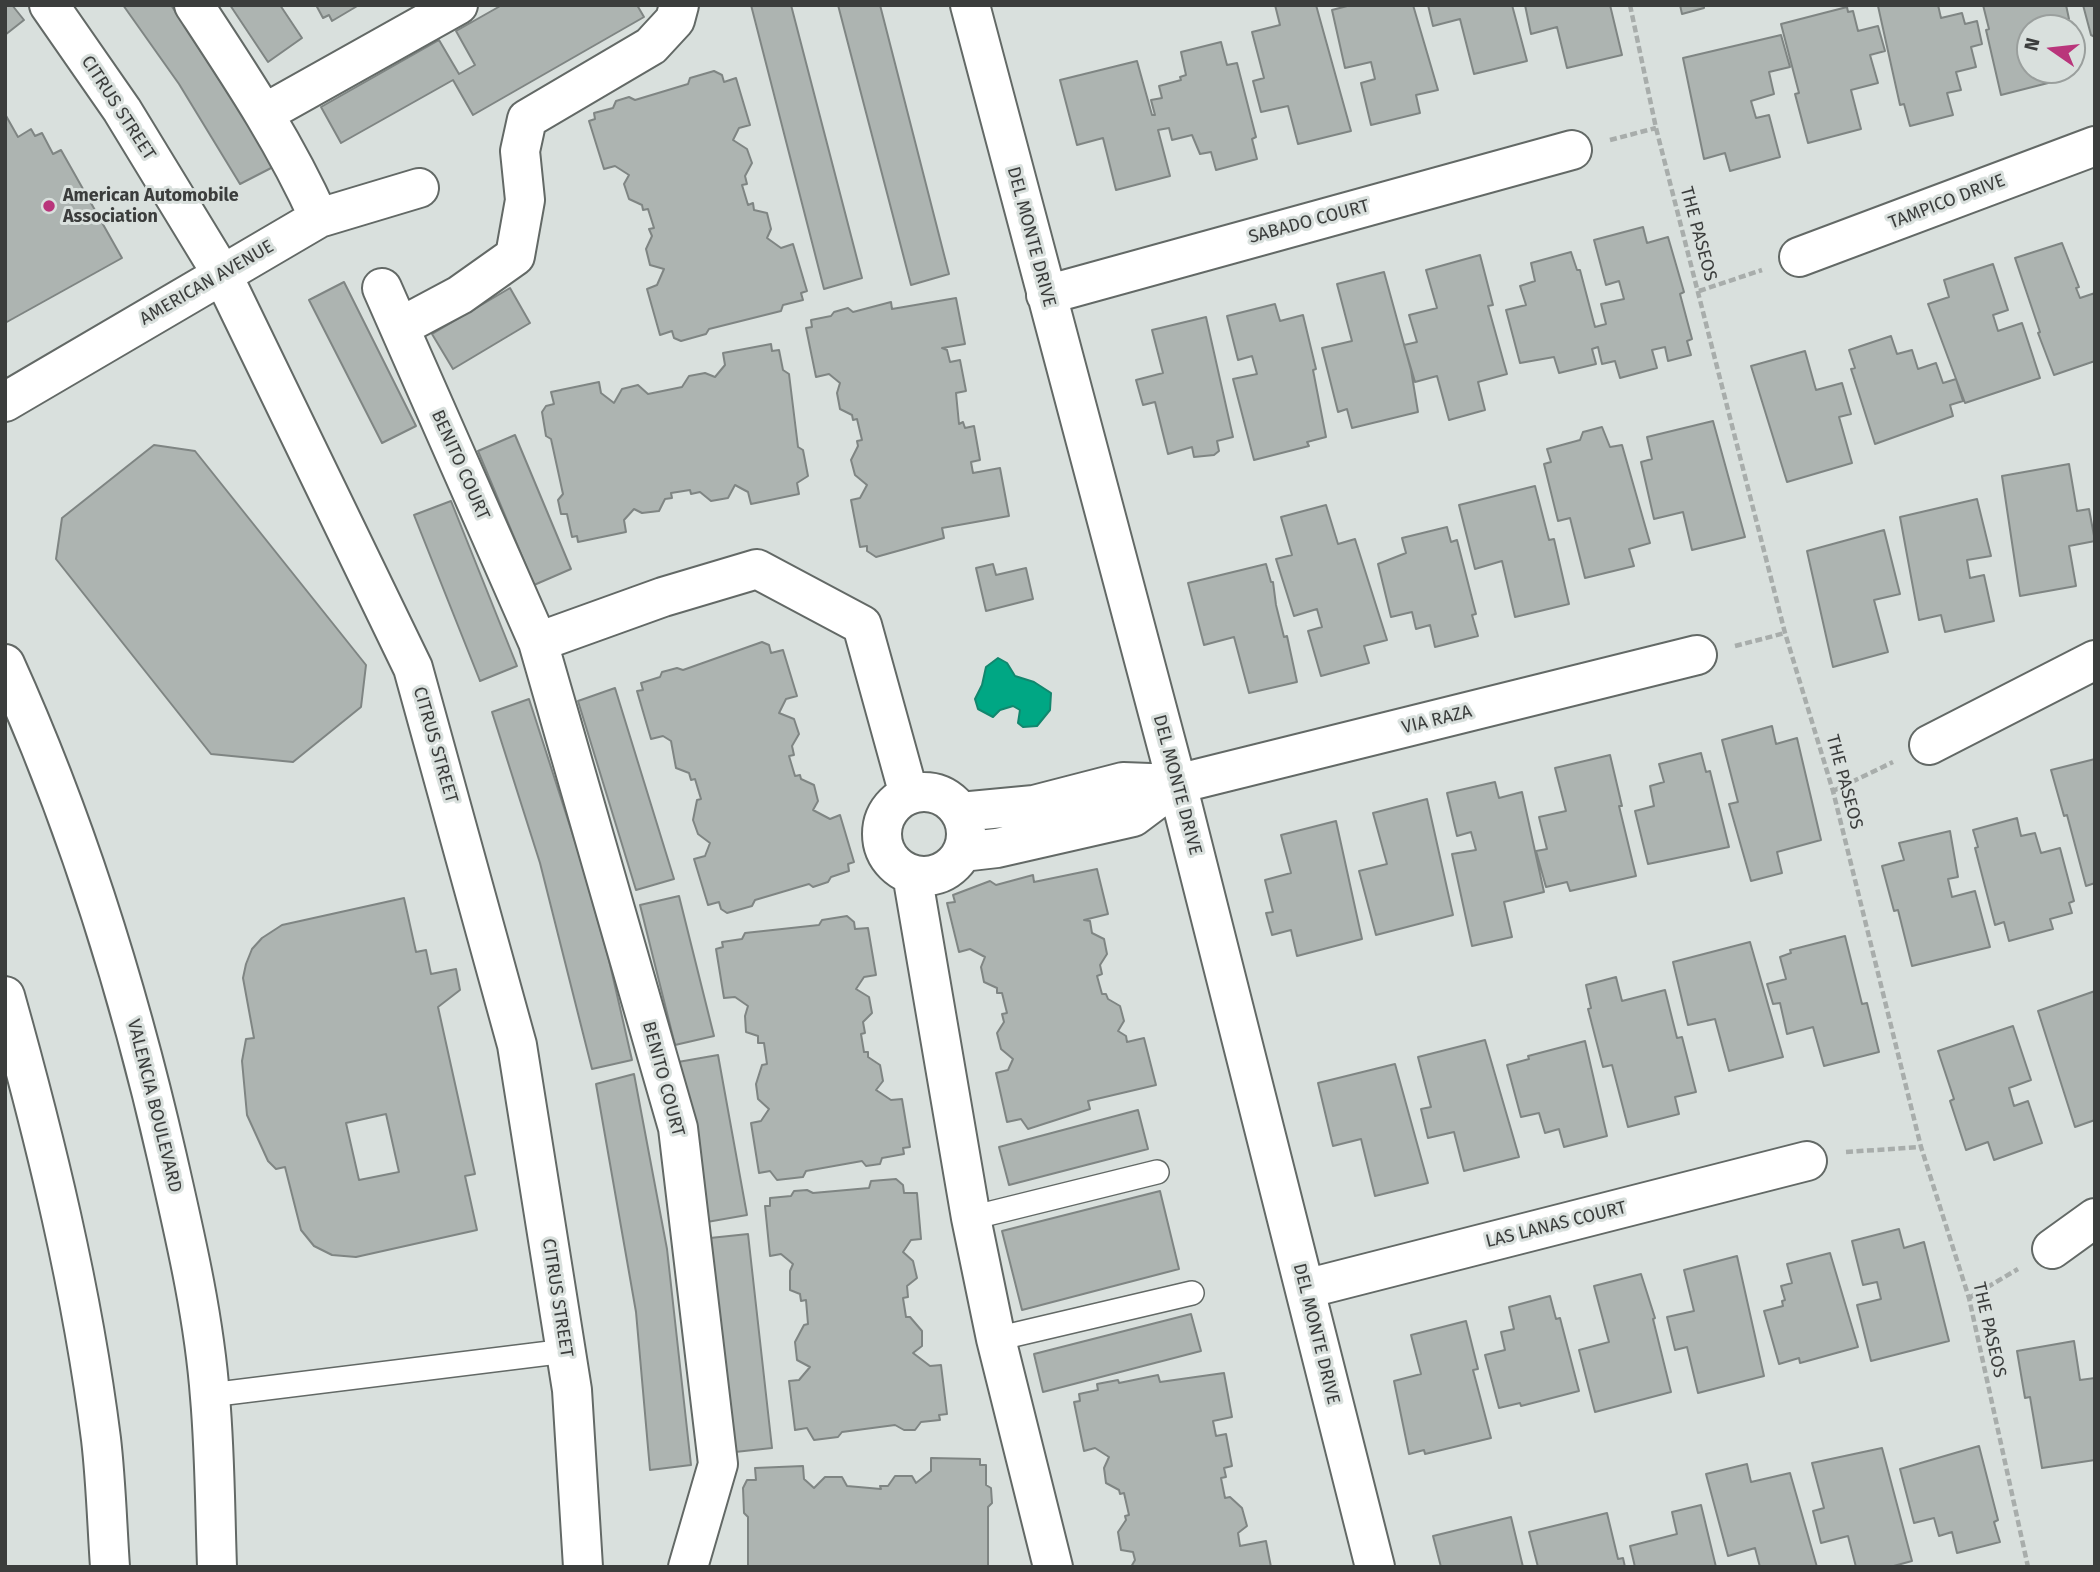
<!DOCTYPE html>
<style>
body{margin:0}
#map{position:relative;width:2100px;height:1572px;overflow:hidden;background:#d9e0dd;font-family:"Fira Sans",sans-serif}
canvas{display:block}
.frame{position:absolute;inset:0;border:7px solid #3b3d3c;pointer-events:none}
.north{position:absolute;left:2016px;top:14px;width:70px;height:70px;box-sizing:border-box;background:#d9e0dd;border:2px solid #9a9f9d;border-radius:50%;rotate:284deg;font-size:19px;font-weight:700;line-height:28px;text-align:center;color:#3b3d3c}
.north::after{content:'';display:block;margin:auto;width:24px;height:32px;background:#b9357b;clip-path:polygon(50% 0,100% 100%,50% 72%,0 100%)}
</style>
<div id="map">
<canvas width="2100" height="1572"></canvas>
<div class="frame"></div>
<div class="north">N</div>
</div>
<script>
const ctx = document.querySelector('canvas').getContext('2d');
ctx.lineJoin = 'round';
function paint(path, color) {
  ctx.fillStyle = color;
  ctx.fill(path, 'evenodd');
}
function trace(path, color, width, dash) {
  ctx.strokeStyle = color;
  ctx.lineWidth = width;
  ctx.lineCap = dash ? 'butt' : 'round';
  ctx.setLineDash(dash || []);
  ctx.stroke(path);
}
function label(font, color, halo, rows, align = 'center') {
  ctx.font = font + ' "Fira Sans",sans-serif';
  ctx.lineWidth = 6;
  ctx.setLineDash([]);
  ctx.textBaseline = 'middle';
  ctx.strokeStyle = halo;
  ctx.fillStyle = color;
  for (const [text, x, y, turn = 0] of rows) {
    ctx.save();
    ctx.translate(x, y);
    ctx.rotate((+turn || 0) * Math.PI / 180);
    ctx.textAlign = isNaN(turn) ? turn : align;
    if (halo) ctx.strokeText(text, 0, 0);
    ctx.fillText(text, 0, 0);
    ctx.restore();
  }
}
const water = new Path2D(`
 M998,658L1007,663L1015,676L1034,682L1051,693L1050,710L1037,726L1023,727L1018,723L1020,710L1013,706L1000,710L993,717L978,709L975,699L982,685L986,667Z`);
paint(water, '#00a784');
trace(water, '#12876e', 2);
const building = new Path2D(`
 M5,5H12L24,20L5,35Z
 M123,5H171L275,166L240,184L179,84Z
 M230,5H280L302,38L268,62Z
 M316,5H359L332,21L329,15L323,18Z
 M502,5H637L644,17L473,115L453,80L341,143L321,107L439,40L459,74L475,65L456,31Z
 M751,5H791L862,278L824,289Z
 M838,5H880L949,274L911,285Z
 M1275,5H1316L1351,131L1298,144L1288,106L1261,112L1253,81L1264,78L1252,32L1280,25Z
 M1351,5H1413L1438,90L1416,95L1420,113L1371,125L1361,83L1375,79L1371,62L1345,68L1332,10Z
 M1428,5H1512L1527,61L1474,74L1460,19L1433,26Z
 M1525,5H1610L1622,55L1567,68L1557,27L1531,34Z
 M1680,5H1704V8L1682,14Z
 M1938,5L1941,18L1962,13L1965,24L1977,21L1982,44L1971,47L1976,67L1956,72L1961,90L1947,93L1953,115L1910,126L1904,104L1900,105L1878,6Z
 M1983,5H2066L2069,19L2043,26V28H2030V70H2054L2056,81L2001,95L1986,30L1989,29Z
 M2083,5H2095V37L2091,35Z
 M1847,7L1848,12L1853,11L1858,31L1878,26L1885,51L1870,55L1878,83L1851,90L1861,129L1808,143L1795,94L1799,93L1781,24Z
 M1781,35L1790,67L1769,72L1774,94L1751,101L1756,118L1769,115L1780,157L1730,171L1725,153L1704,159L1683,58Z
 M1221,42L1227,65L1237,63L1256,137L1252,139L1257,159L1216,170L1211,152L1200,154L1192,135L1172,140L1169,128L1158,130L1170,176L1116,190L1103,138L1077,145L1060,80L1137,61L1152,115H1155L1151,100L1162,98L1159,86L1181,80L1180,77L1186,75L1181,52Z
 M714,71L722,75L724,82L736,78L750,125L739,128L733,140L747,149L752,163L745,176L747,184L742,185L748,205L753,203L754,210L767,213L771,229L767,238L781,248L793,244L807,291L801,293L803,300L783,305L781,311L709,329L706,334L681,341L674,338L672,331L660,335L647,289L657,285L664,269L650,265L646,249L652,236L649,229L654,228L648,209L643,210L642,205L629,199L624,184L629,175L615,166L604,169L589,121L595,119L594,113L613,108L616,101L629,97L635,100L688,84L690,78Z
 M5,114L18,137L31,129L35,136L42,133L53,154L61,150L122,258L5,323Z
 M1643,227L1647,243L1668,237L1684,292L1680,294L1692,339L1687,341L1691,355L1668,361L1665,347L1652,350L1657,368L1620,378L1615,361L1602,364L1598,347L1592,349L1596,364L1559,373L1554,357L1520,363L1506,310L1526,305L1520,286L1535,281L1531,263L1571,252L1577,270H1580L1595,327L1606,324L1601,304L1624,299L1619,281L1606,285L1594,240Z
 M2062,243L2079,287L2076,288L2080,298L2095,293V361L2054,375L2038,333L2040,332L2015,258Z
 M1480,255L1493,305L1488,306L1507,374L1478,382L1485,410L1449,420L1437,376L1415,382L1404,345L1417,342L1409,315L1437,308L1426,270Z
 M1993,264L2008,310L1993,315L1998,331L2022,323L2040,378L1965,403L1928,304L1949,297L1944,280Z
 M1384,272L1411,370L1418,412L1352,428L1347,409L1338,412L1322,348L1352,341L1337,284Z
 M344,282L416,426L382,443L309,300Z
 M510,288L530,323L453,369L432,334Z
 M956,298L965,344L942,348L947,350L950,362L960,360L966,391L956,393L959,424L963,422L965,428L974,426L980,460L971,462L973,473L1000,468L1009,516L942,528L944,538L876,557L867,551V546L860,547L851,500L860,498L867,485L855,475L851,460L858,446L857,441L862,440L857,419L853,420L852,415L840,409L837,393L840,383L829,374L816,377L806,328L812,327L811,320L831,316L834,312L848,308L853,312L891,302L892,309Z
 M1275,304L1280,321L1303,315L1316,369L1313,370L1326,437L1307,442L1309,446L1254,460L1233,379L1257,374L1252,356L1238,360L1227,316Z
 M1206,317L1233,437L1217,441L1219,451L1214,455L1194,457L1192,447L1168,454L1155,402L1143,405L1136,380L1163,373L1152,330Z
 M1891,336L1897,354L1912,350L1918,369L1936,363L1943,383L1956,379L1963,401L1950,405L1953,416L1875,444L1851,369L1855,368L1849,350Z
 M771,344L772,351L779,350L783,370L789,374L798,447L803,450L808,476L797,483L799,494L751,504L748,492L735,485L728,498L711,501L700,492L691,494L690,490L671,493L672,498L665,499L659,511L642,513L634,509L624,520L626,532L578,542L577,536L572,537L567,514H561L558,500L563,494L551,439L546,436L542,412L546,406L554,404L551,392L599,382L601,393L614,403L622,389L638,385L648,394L682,387L689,376L705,373L715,377L725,365L723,353Z
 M1805,351L1816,390L1842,383L1851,414L1839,417L1852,463L1787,482L1751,366Z
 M1713,421L1745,537L1692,550L1683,512L1654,519L1641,462L1652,459L1647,437Z
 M1602,427L1610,447L1622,445L1650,543L1629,549L1634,566L1585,578L1570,518L1558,521L1544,464L1551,462L1547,449L1580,440L1583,432Z
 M515,435L571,569L534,585L478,451Z
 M154,445L195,451L366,665L361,707L293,762L211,754L56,559L62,518Z
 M2069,464L2077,511L2089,509L2095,541L2069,546L2076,586L2020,596L2002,476Z
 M1535,486L1549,540L1554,539L1569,604L1515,617L1502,561L1475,569L1459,505Z
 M1977,499L1991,556L1967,560L1970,578L1984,575L1994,621L1945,632L1941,615L1919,620L1900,517Z
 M451,501L517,666L480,681L414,515Z
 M1326,505L1338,544L1355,539L1387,640L1364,646L1369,663L1321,676L1308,631L1322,627L1317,609L1294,616L1276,559L1292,555L1281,517Z
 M1447,527L1451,542L1457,540L1476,614L1472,615L1478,636L1435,647L1430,625L1416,629L1412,612L1391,617L1378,564L1406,553L1402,538Z
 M1884,530L1900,594L1874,600L1888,652L1833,667L1807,551Z
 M993,564L996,575L1026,568L1033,599L986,611L976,568Z
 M1266,564L1271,582H1273L1276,605L1284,637L1287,636L1297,682L1249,693L1234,637L1204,645L1188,583Z
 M762,642L769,645L771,653L783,650L797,696L786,699L779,713L794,719L799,734L792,746L794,755L789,756L795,776L800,775L801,779L814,785L818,801L813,810L830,819L840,815L854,862L848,864L849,871L831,877L828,882L813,887L809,884L755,900L752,906L727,913L721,909L719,902L708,905L694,859L705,856L710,843L698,834L693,820L697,800L701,799L695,779L691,780L689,773L676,768L671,741L663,736L651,739L637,691L643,690L641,683L660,677L662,672L677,668L683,670Z
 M615,688L674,879L636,890L578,701Z
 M529,699L578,851L609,960L632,1060L592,1069L540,863L492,712Z
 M1772,726L1776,744L1797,738L1821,840L1777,852L1782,873L1751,881L1729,804L1738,802L1722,740Z
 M1701,753L1706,772L1710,771L1729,847L1648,864L1635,811L1654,806L1650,786L1664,782L1659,764Z
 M1610,755L1622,806H1619L1636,876L1570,891L1567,882L1546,887L1536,851L1547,849L1539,817L1566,811L1555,768Z
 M2095,759V883L2086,886L2067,815L2064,816L2051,770Z
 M1495,782L1499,798L1522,792L1544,892L1504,902L1512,937L1472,946L1452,854L1476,850L1471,832L1457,836L1447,793Z
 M1427,799L1453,915L1376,935L1359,871L1387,864L1373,813Z
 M2017,818L2021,836L2035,833L2041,853L2060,848L2074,901L2069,903L2072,913L2050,919L2053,929L2009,941L2004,922L1995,925L1975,848L1978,847L1973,830Z
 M1336,821L1362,939L1297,956L1291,930L1272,935L1266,913L1273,912L1265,880L1291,873L1281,835Z
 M1950,831L1958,877L1948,879L1952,897L1975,891L1990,947L1912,966L1898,910L1894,911L1882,866L1904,860L1899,843Z
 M1097,869L1108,914L1084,920L1090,921L1092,933L1104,939L1107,954L1100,965L1102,974L1097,976L1102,994H1106L1108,999L1120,1006L1124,1021L1118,1031L1126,1036L1127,1042L1144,1038L1156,1085L1088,1101L1090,1109L1028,1129L1021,1119L1007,1122L996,1073L1008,1070L1013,1059L1001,1049L997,1033L1004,1022L1002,1014L1007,1013L1002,993H997V988L984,982L981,967L985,957L970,949L959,952L947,903L955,902L953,895L990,881L996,885L1033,875L1034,882Z
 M679,896L714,1036L675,1045L640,905Z
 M404,898L416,952L426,950L431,974L456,969L460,990L438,1007L475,1174L465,1176L477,1230L356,1257L332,1255L314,1246L301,1230L285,1167L276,1169L268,1161L247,1115L242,1061L246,1039L254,1038L243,978L246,964L252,949L262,938L282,925ZM386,1114L399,1172L359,1180L346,1123Z
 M847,916L854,922L855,929L868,928L876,975L864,977L856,989L869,997L872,1013L863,1022L865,1033L861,1034L864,1052H868V1057L880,1065L883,1081L876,1090L891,1100L902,1099L910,1147L903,1148L904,1154L882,1158L880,1164L866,1166L862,1161L806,1171L803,1177L777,1180L770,1171L759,1173L751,1123L761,1121L769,1109L758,1099L756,1084L762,1065L767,1064L764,1043H758V1036L746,1032L745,1016L748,1006L735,997L724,998L716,949L723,947L722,942L742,939L745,933L819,925L822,920Z
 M1845,936L1862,1004L1867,1003L1879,1052L1824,1066L1813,1027L1787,1034L1780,1003L1773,1004L1767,984L1786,979L1780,957L1791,953L1790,950Z
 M1750,942L1783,1057L1729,1071L1715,1019L1688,1025L1673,962Z
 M1616,977L1622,1001L1665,990L1677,1038L1682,1037L1696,1092L1675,1097L1679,1114L1628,1127L1612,1065L1603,1067L1588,1009L1591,1008L1586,985Z
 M2095,991V1120L2075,1127L2038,1011Z
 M2013,1026L2031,1080L2009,1088L2014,1106L2028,1101L2042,1143L1994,1160L1988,1142L1966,1150L1950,1101L1954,1099L1938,1051Z
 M1485,1040L1519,1157L1464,1171L1454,1132L1428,1138L1421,1109L1431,1107L1418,1057Z
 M1585,1041L1607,1136L1564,1147L1559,1129L1545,1133L1539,1113L1521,1117L1507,1065L1529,1059L1528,1056Z
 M718,1055L747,1215L707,1222L678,1062Z
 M1395,1064L1428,1183L1375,1196L1361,1139L1333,1146L1318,1083Z
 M634,1074L667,1249L691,1465L650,1470L636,1312L596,1084Z
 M1138,1110L1148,1149L1009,1185L999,1147Z
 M896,1179L903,1185L904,1193H917L921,1239L911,1240L903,1252L913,1261L917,1278L907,1286L908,1297L903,1298L906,1317H910L922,1331V1346L913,1353L930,1366L941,1365L947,1414L939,1415L940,1420L921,1422L915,1430H904L895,1425L842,1432L838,1437L814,1440L807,1428L795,1430L789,1381L799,1380L810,1367L797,1360L795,1342L804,1325L808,1324L806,1300L801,1301L800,1294L790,1290V1271L793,1264L781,1254L770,1256L765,1206H770V1198L791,1196L794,1191L807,1190L813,1193L869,1188L871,1181Z
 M1160,1191L1179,1269L1022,1310L1002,1231Z
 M1899,1229L1904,1248L1924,1242L1949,1341L1871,1361L1857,1305L1881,1299L1877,1282L1863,1285L1852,1241Z
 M748,1234L772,1448L735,1452L710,1238Z
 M1830,1253L1858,1347L1800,1363L1799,1358L1779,1364L1764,1311L1783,1306L1782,1301L1785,1300L1781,1286L1792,1283L1787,1264Z
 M1737,1256L1764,1376L1698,1393L1687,1347L1675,1350L1667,1317L1694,1311L1684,1270Z
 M1641,1274L1655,1318L1653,1319L1671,1392L1595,1412L1579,1350L1609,1342L1594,1286Z
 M1550,1296L1556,1319L1560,1318L1579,1391L1521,1406L1520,1403L1499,1408L1485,1355L1505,1350L1501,1332L1514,1329L1509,1307Z
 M1191,1314L1201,1351L1043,1392L1034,1354Z
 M1466,1321L1478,1369L1473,1370L1491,1438L1425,1454L1424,1450L1409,1454L1394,1381L1421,1374L1411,1335Z
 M2074,1341L2080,1380L2095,1378V1460L2042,1468L2030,1397L2025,1398L2017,1351Z
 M1224,1373L1232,1417L1213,1421L1216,1436L1226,1434L1232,1466L1224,1468L1226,1477L1221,1478L1225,1498L1230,1497L1242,1508L1247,1526L1238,1533L1240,1546L1266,1541L1271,1567H1131L1135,1560L1133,1552L1121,1550L1118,1532L1126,1520L1125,1516L1129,1515L1124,1493L1120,1494L1119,1490L1106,1483L1104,1468L1109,1457L1095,1448L1084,1451L1074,1402L1080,1401L1079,1394L1098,1390L1097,1384L1118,1380L1119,1383L1158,1375L1160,1382Z
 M1979,1446L1998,1520L1994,1522L2000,1542L1957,1553L1952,1532L1939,1536L1934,1518L1914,1523L1900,1469Z
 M1882,1448L1912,1561L1890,1567H1856L1848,1536L1821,1543L1813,1511L1824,1508L1812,1463Z
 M931,1458L980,1459V1465H986V1485L991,1488L992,1503L988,1507V1565L990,1567H748V1517L744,1513L743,1488L747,1480H756L755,1468L803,1466L804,1479L814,1488L825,1477H842L847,1486L881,1489L880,1486H888L895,1476H912L916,1483L931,1471Z
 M1747,1464L1751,1482L1790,1473L1817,1567H1760L1755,1548L1728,1556L1706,1474Z
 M1701,1505L1716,1567H1635L1630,1546L1677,1534L1672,1512Z
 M1607,1513L1618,1559L1623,1558L1625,1567H1538L1529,1532Z
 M1511,1517L1523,1567H1441L1433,1536Z`);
paint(building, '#adb4b1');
trace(building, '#7f8583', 2);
const lane = new Path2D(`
 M971,1218L1157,1172
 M996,1339L1192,1293
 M210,1395L566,1351`);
const street = new Path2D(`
 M49,5L122,110L222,274L413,668L517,1045L572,1390L583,1567
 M194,5C240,75 285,142 319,218
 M970,5L1177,784L1375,1567
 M265,113L458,5
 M1799,257L2095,146
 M382,288L538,642L678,1128L718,1464L688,1567
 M1046,295L1572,150
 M400,327L460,295L515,256L525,200L520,151L527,119L651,46L675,20L679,5
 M5,402L319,218L419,188
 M538,642L663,597L757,569L862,625L909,795
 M1929,745L2095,660
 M882 834a42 42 0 1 1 84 0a42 42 0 1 1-84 0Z
 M960,812L1034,805L1123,782L1177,784L1697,655
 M962,852L997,848L1133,817L1177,784
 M912,874L971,1218L996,1339L1053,1567
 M2052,1249L2095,1218
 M1305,1289L1807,1161`);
const primary = new Path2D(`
 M5,664C77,823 128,987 167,1157C185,1236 204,1316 210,1397C215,1453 215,1510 217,1567
 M5,996C46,1142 82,1289 101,1439C106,1481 107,1524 110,1567`);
trace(lane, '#636966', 26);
trace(street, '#636966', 42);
trace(primary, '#636966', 42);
trace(new Path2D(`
 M1630,5L1656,128L1785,633L1833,791L1921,1147L1969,1298L2028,1567
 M1610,140L1656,128
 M1699,291L1762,270
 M1735,646L1785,633
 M1833,791L1893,762
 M1846,1152L1921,1147
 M1969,1298L2018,1269`), '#a8adab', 4.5, [7, 3.5]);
trace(lane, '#fff', 23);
trace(street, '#fff', 38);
trace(primary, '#fff', 38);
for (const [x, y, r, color] of [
 [49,206,7,"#b9357b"]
]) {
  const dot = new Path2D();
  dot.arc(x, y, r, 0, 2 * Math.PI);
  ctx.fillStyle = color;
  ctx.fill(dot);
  trace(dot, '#d9e0dd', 2.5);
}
label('18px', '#3b3d3c', '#d9e0dd', [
 ["CITRUS STREET",118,108,57],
 ["TAMPICO DRIVE",1947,202,-21],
 ["SABADO COURT",1309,222,-15],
 ["THE PASEOS",1698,234,75],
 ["DEL MONTE DRIVE",1031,237,75],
 ["AMERICAN AVENUE",207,283,-30],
 ["BENITO COURT",460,465,66],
 ["VIA RAZA",1437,720,-14],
 ["CITRUS STREET",435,745,74],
 ["THE PASEOS",1844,782,75],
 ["DEL MONTE DRIVE",1177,785,75],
 ["BENITO COURT",663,1079,75],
 ["VALENCIA BOULEVARD",154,1106,76],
 ["LAS LANAS COURT",1556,1225,-14],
 ["CITRUS STREET",557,1298,81],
 ["THE PASEOS",1989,1330,77],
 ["DEL MONTE DRIVE",1316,1334,76]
]);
label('bold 18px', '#3b3d3c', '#d9e0dd', [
 ["American Automobile",63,196],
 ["Association",63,217]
], 'left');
</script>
